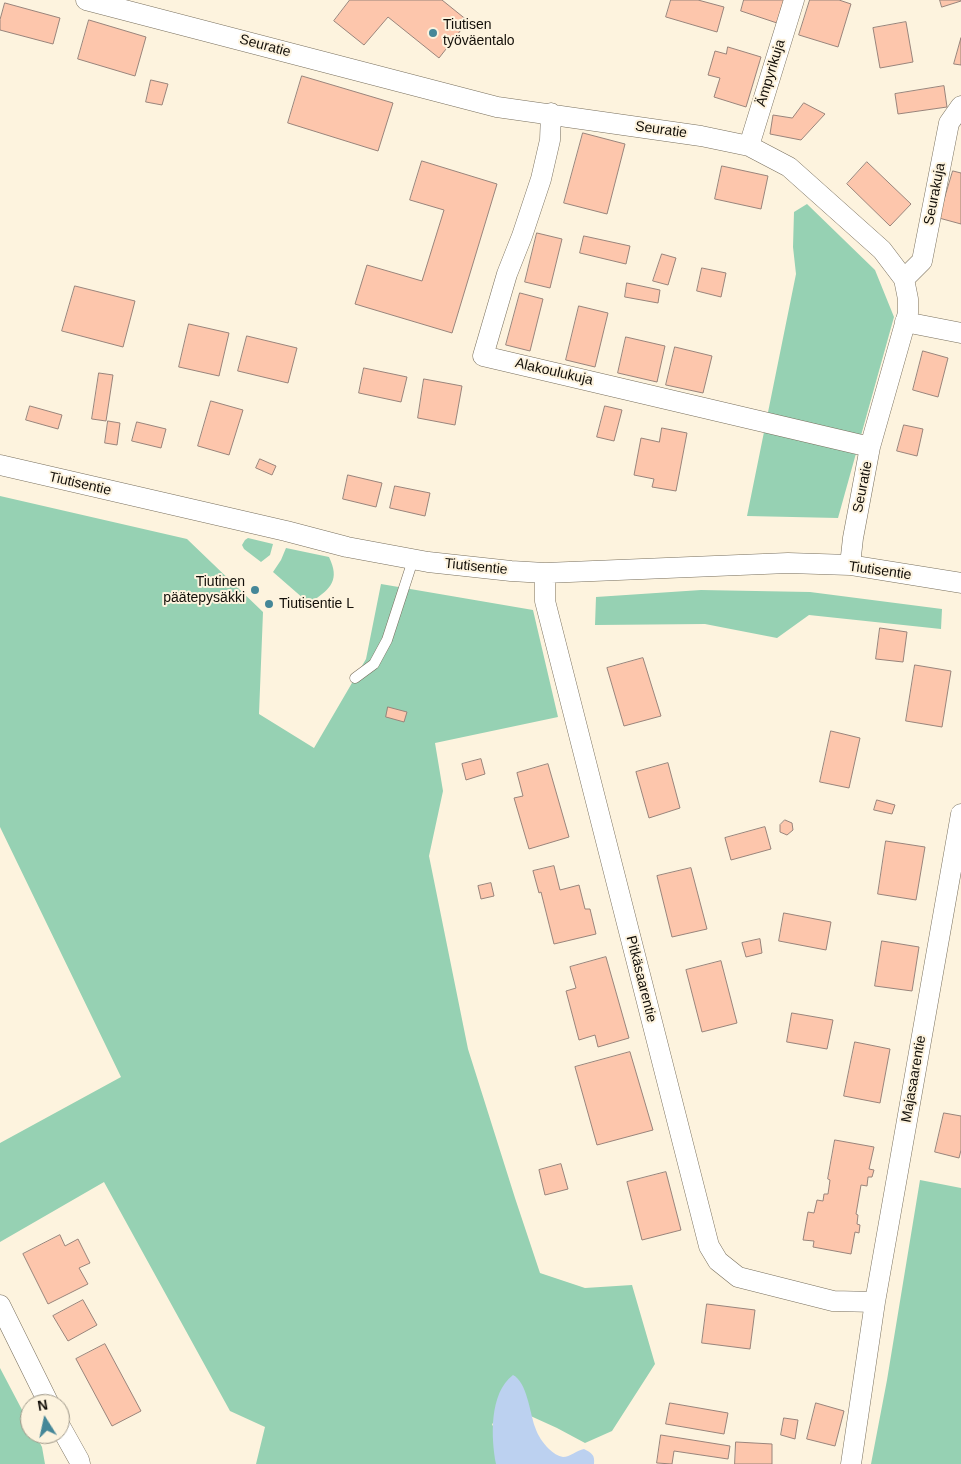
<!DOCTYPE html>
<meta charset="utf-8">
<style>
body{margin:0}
#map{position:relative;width:961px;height:1464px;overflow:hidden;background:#fdf3de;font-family:Arial,sans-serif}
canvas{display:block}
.north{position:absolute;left:20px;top:1394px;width:50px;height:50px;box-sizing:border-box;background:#fdf3de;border:1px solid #9f9889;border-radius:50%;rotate:350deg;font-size:14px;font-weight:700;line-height:20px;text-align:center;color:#130f09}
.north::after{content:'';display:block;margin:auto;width:18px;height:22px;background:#458798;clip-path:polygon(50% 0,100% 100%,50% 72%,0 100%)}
</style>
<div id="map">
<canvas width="961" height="1464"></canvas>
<div class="north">N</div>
</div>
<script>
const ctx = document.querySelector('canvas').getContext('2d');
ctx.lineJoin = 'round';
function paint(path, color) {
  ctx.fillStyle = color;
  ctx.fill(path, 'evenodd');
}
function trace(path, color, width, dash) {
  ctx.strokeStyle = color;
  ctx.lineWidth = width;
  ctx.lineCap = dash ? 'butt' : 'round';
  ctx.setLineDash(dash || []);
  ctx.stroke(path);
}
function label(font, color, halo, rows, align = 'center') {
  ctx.font = font + ' Arial,sans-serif';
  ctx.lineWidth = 4;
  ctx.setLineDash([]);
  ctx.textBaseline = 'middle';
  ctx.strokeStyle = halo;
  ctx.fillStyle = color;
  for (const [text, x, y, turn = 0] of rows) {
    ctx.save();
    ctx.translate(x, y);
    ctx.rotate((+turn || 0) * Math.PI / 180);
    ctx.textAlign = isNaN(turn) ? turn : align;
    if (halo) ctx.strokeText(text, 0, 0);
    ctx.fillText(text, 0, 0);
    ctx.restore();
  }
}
paint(new Path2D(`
 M807,204L875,270L894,317L838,518L747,516L796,274L793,247L794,212Z
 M0,496L187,539L263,612L259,714L314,748L366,659L381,584L533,610L558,717L435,743L443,791L429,856L468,1049L515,1198L540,1273L585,1288L632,1285L655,1364L612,1431L585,1443L557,1428L513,1408L492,1424L510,1464H256L265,1427L230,1411L104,1182L0,1242V1143L121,1077L0,827Z
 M248,538L273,544L270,555L261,562L244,549L242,545L245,540Z
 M286,548L329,557C340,580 331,588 313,601L304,599L273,572L281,560Z
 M701,590L810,592L942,609L941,629L809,615L777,638L705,624L595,625L596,597Z
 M920,1180L961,1188V1464H871L887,1380Z
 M0,1368L30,1425V1434H35L42,1447L45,1464H0Z`), '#96d1b3');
paint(new Path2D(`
 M513,1375C527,1382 530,1413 535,1427C538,1436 543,1443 549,1449C553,1453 558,1456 563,1457C570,1457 577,1450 584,1449C592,1453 595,1455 594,1464H496C491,1438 489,1393 513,1375Z`), '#bcd1f0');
const building = new Path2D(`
 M350,0H442L468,21L439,58L388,17L364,45L334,21Z
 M671,0H698L724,7L717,32L666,17Z
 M744,0H784L777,23L741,11Z
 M810,0H839L851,4L838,47L799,35Z
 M940,0H961V1L942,7Z
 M5,3L60,18L53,44L0,30V20Z
 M89,20L146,37L135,76L78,59Z
 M906,22L913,62L880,68L873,28Z
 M961,38V65L954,64Z
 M728,47L761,57L746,107L714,97L720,78L708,75L715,51L726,54Z
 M302,76L393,103L378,151L288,123Z
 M151,80L168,84L162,105L146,102Z
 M944,86L947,107L898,114L895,94Z
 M804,103L825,114L801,140L770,134L773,115L792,118Z
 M583,133L625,144L607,214L564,203Z
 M422,161L497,184L452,333L355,304L367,265L422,281L444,210L410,200Z
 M867,162L911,204L890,226L847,184Z
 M722,166L768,176L761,209L715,199Z
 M953,171L961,173V224L939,218Z
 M537,233L562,239L550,288L525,282Z
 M584,236L630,246L626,264L580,253Z
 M662,254L676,258L668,285L653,281Z
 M702,268L726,273L721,297L697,291Z
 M627,283L660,290L658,303L625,297Z
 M75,286L135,301L123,347L62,331Z
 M520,293L543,299L530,351L506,345Z
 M579,306L608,313L595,367L566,360Z
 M189,324L229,333L219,376L179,367Z
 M247,336L297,348L288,383L238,371Z
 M626,337L665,346L657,382L618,373Z
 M675,347L712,356L703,393L666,385Z
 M923,351L948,358L938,397L913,390Z
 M364,368L407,377L401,402L359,393Z
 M99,373L113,375L106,421L92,419Z
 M424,379L462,386L455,425L418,418Z
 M211,401L243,410L229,455L198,446Z
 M30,406L62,415L58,429L26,420Z
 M605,406L622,410L614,441L597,437Z
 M108,421L120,423L117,445L105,443Z
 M137,422L166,429L161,448L132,441Z
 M904,425L923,429L917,456L897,451Z
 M662,428L687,433L676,491L652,487L654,479L634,475L641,438L659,442Z
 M260,459L276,466L272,475L256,468Z
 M348,475L382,483L376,507L343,499Z
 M395,486L430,493L425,516L390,508Z
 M880,628L907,632L903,662L876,659Z
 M643,658L661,716L624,726L607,668Z
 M915,665L951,671L942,727L906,721Z
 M388,707L407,712L404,722L386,717Z
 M831,731L860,738L849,788L820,782Z
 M481,759L485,774L466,780L462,764Z
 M668,763L680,808L649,818L636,772Z
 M548,764L569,837L529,849L514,798L523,796L517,773Z
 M877,800L895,805L892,814L874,810Z
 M785,820L792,823L793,830L787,835L780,832V825Z
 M765,827L771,849L731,860L725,838Z
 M886,841L925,847L916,900L878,894Z
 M554,866L560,890L579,885L585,909H590L596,934L554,944L541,892L539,893L533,871Z
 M691,868L707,929L672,937L657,876Z
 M491,883L494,896L481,899L478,886Z
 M784,913L831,922L826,950L779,941Z
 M760,939L762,953L746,957L742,943Z
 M882,941L919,947L912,991L875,986Z
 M606,957L629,1038L598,1047L595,1035L579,1040L566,991L576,988L570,967Z
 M721,961L737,1023L702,1032L686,970Z
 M792,1013L833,1020L827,1049L787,1042Z
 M855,1042L890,1049L880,1103L844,1096Z
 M630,1052L653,1130L597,1145L575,1067Z
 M944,1113L961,1116V1150L959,1158L935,1152Z
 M835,1140L874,1147L869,1169L874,1170L872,1177H868L867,1186L861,1185L856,1214L858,1215L857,1224L860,1225L859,1233L855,1232L851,1254L813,1247L814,1241L803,1240L808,1212L814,1213L817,1200L823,1201L824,1194H828L830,1180L828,1179Z
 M561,1164L568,1189L545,1195L539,1170Z
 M666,1172L681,1230L642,1240L627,1182Z
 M60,1235L65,1246L78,1239L90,1263L79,1268L88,1284L48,1304L23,1254Z
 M83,1300L97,1325L68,1341L53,1316Z
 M707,1304L755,1310L750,1349L702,1343Z
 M105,1344L141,1411L112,1426L76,1359Z
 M670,1403L728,1413L724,1434L666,1424Z
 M816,1403L844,1411L835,1446L807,1439Z
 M784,1418L798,1420L795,1439L781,1435Z
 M661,1435L730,1446L728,1459L674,1451L672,1464L657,1463Z
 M736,1442L772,1444V1464H735Z`);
paint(building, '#fdc6ac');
trace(building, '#99847b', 1);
const service = new Path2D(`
 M355,678L374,664L387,640L413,560`);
const minor = new Path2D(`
 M86,0L497,107L701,136L749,146L789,167L882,250L904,279L908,299V313L870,447L853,538L850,565
 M551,113L550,140L541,179L522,236L507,274L483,356L870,447
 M749,146L794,0
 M904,279L922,261L949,123L961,106
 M905,322L961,333
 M0,465L286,531L347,547L428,562L511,571L545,573L788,563L850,565L961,583
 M545,573V601L709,1246L718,1261L738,1277L833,1301L875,1302L961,814
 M0,1305L49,1404
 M60,1426L79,1460L80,1464
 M851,1464L875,1302`);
trace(service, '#786f5d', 11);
trace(minor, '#786f5d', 21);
trace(service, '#fff', 10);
trace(minor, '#fff', 20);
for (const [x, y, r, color] of [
 [433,33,5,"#458798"],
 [255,590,5,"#458798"],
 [269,604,5,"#458798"]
]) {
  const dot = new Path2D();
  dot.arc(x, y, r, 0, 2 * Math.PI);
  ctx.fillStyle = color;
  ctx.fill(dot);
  trace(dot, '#fdf3de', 2);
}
label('14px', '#130f09', '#fdf3de', [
 ["Tiutisen",443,25],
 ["työväentalo",443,41],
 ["Tiutinen",245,582,"right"],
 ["päätepysäkki",245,598,"right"],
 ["Tiutisentie L",279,604]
], 'left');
label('14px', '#130f09', '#fdf3de', [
 ["Seuratie",265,46,15],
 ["Ämpyrikuja",771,73,-73],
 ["Seuratie",661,130,8],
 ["Seurakuja",935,194,-79],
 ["Alakoulukuja",554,372,13],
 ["Tiutisentie",80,484,13],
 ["Seuratie",863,487,-79],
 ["Tiutisentie",476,567,6],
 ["Tiutisentie",880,571,8],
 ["Pitkäsaarentie",641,979,76],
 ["Majasaarentie",914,1079,-80]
]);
</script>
